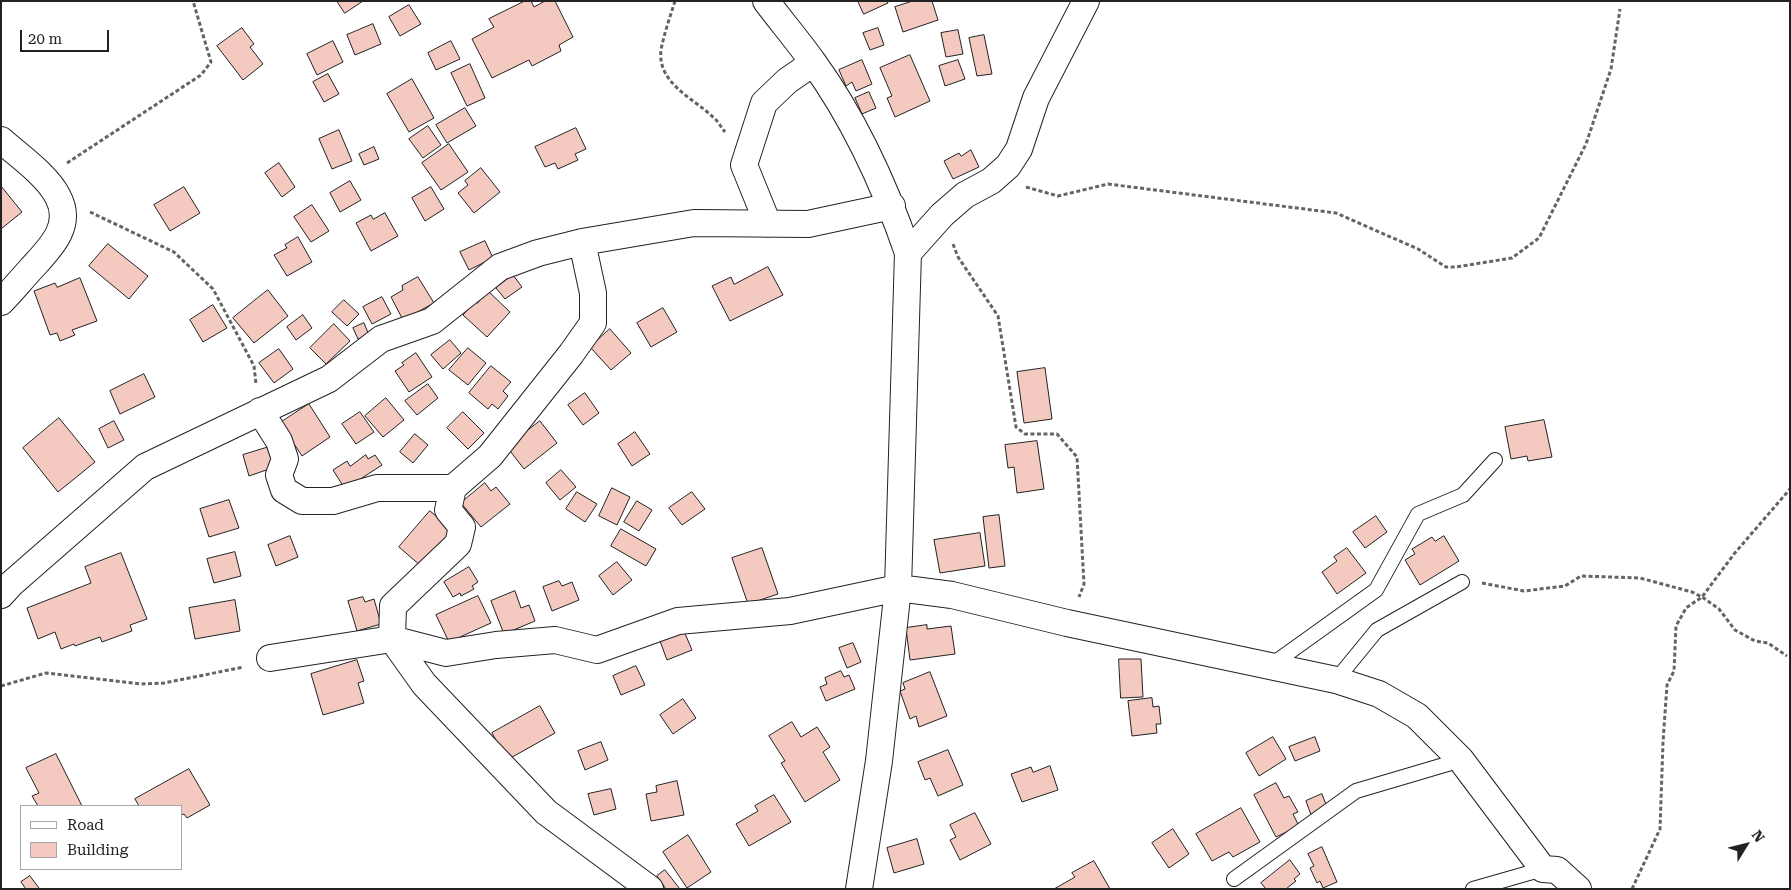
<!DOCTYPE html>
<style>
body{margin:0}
#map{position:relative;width:1791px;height:890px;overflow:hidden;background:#fff;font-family:"Roboto Serif",serif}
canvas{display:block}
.frame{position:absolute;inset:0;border:2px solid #222;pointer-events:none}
.legend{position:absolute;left:20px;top:805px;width:162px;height:65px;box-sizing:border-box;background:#fff;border:1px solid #a7a7a7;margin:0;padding:6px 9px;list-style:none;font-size:15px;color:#222}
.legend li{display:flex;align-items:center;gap:10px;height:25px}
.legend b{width:25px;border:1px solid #a7a7a7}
.north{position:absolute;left:1721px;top:820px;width:50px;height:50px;-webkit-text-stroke:4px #fff;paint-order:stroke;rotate:54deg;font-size:14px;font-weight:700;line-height:20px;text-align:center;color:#222}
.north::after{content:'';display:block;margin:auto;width:18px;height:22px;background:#222;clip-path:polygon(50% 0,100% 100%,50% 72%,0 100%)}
.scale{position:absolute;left:20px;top:30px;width:89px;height:22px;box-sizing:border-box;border:2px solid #222;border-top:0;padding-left:6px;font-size:15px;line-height:18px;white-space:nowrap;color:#222;-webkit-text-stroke:4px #fff;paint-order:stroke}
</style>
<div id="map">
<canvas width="1791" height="890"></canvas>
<div class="frame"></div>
<ul class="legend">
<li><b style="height:6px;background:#fff"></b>Road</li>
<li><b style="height:14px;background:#f3c9c0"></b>Building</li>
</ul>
<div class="north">N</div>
<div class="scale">20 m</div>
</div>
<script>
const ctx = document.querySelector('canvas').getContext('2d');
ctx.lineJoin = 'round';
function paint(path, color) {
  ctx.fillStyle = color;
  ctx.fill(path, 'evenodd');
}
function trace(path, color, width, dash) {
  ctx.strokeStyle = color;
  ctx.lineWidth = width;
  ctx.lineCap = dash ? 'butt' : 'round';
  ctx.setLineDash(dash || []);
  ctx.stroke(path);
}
const building = new Path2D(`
 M337,1H363L345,13Z
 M525,1H531L534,7L545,1H555L573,37L559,45L561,51L532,66L529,60L492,78L472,39L494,27L489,19Z
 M858,1H887L888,3L864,14Z
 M913,1H932L938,20L903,32L895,7Z
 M409,5L421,24L400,36L389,17Z
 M373,24L381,44L355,55L347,35Z
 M242,28L254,44L250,47L263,64L243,80L217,46Z
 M878,28L884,45L870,50L863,33Z
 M958,30L963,54L946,57L941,33Z
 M984,35L992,74L977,76L969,38Z
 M333,41L343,62L317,75L307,54Z
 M451,41L460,59L436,70L428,53Z
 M910,55L930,101L895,117L887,98L892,96L880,68Z
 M862,60L872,84L856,91L852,82L846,86L839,70Z
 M958,60L965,79L945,86L939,66Z
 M470,64L485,98L467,106L451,73Z
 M328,74L339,94L324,102L313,82Z
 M412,79L434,118L409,132L387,94Z
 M869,92L876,108L862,114L855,98Z
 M465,108L476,126L447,143L436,125Z
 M428,126L441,145L423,158L409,139Z
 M576,128L586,149L575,154L578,160L558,169L555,163L545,167L535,147Z
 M339,130L352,161L332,169L319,139Z
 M449,144L468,172L441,190L422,163Z
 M374,147L379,159L364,165L359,154Z
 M971,150L979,167L953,179L944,161L959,153L961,156Z
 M279,163L295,187L282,197L265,173Z
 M481,168L500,192L474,213L458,193L468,185L465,181Z
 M350,181L361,200L340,212L330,193Z
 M1,186L22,212L1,229Z
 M184,187L200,213L170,231L154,205Z
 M431,187L444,209L425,221L412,198Z
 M312,205L329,231L311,242L294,217Z
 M385,213L398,236L371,251L356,223L371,215L373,219Z
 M298,237L312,262L287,276L274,255L287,248L285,245Z
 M485,241L493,258L469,270L460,252Z
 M108,244L148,276L129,299L89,266Z
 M768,267L783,295L730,321L712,286L731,277L734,284Z
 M513,275L522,287L505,299L496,288Z
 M418,277L434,303L403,320L391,297L403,290L402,286Z
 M80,278L97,321L72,330L75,335L60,341L57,333L50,335L34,291L55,283L57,287Z
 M268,290L288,316L254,343L233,318Z
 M488,291L510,312L487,337L463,315L475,301L477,303Z
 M382,297L391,314L372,324L363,307Z
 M344,300L359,314L347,326L332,312Z
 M213,305L227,328L203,342L190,320Z
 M663,308L677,332L651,347L637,323Z
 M303,315L312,328L296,340L287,327Z
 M364,323L369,335L358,339L353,328Z
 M334,324L350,341L326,364L310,348Z
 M610,329L631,353L611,370L590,347Z
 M450,340L461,353L443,369L431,355Z
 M468,348L486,363L468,385L449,370Z
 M279,349L293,369L274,383L259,363Z
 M416,353L432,377L409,392L395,371L404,365L402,363Z
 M491,366L511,382L503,391L508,396L498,409L492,404L488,409L469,393Z
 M1045,368L1052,419L1024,423L1017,372Z
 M144,374L155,397L120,414L110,391Z
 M428,384L438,398L417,415L405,401Z
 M585,393L599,413L583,425L568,405Z
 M386,398L404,420L383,437L365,416Z
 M309,404L330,437L302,456L280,423Z
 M360,412L374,432L356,444L342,424Z
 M463,412L484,433L468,449L447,428Z
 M59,418L95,462L58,492L23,448Z
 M1544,420L1552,457L1528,461L1527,456L1511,459L1505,427Z
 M114,421L124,440L108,448L99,429Z
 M540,421L557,443L524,469L507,447Z
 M635,432L650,454L632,466L618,444Z
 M415,434L428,445L413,463L400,452Z
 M1037,441L1044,489L1017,493L1014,467L1008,468L1005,445Z
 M269,447L275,467L249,476L243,455Z
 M366,455L368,459L375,455L382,465L345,489L333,470L347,461L350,466Z
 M561,470L576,487L560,500L546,483Z
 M485,483L491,491L496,487L510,504L481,527L461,503Z
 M612,488L630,497L617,525L599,516Z
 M577,492L597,504L585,522L566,509Z
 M692,492L705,509L682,525L669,508Z
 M229,500L239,528L209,537L200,509Z
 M637,501L652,510L639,531L624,522Z
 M430,511L454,531L422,567L399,547Z
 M999,515L1005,566L989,568L983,517Z
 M1376,516L1387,532L1365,548L1353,532Z
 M621,529L656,549L646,566L611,546Z
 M980,533L985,566L940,573L934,540Z
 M290,536L298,557L276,566L268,545Z
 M1444,536L1459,561L1420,585L1405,560L1415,554L1412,549L1432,537L1435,541Z
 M762,548L778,594L748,604L732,558Z
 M1347,548L1366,573L1337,594L1322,572L1337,561L1334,557Z
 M235,552L241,576L214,583L207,559Z
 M121,553L147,619L130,625L132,631L102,642L100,637L75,646L74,644L61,649L55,632L38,639L27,608L91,583L85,567Z
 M617,562L632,580L613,595L599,576Z
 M469,567L478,582L472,586L474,589L461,596L460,593L453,597L444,582Z
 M559,581L562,586L572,582L579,600L552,611L543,587Z
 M515,591L521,608L529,605L535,621L504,634L491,601Z
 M478,596L491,623L449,642L436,615Z
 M363,597L365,602L374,599L381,624L357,631L348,601Z
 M235,600L240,631L195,639L189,608Z
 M927,625V629L951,626L955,654L910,660L906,628Z
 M684,631L692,650L667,660L660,641Z
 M853,643L861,662L847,668L839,648Z
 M1119,659H1141L1143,697L1121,698Z
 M357,660L364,681L358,683L364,703L323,715L311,674Z
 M636,666L645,685L621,695L613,676Z
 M841,671L844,677L849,675L855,689L826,701L820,687L827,684L825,678Z
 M930,672L947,716L919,727L916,716L910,719L900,691L905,689L903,683Z
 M1152,698L1153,707L1159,706L1161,724H1156L1157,733L1132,736L1128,701Z
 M683,699L696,718L673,734L660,715Z
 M540,706L555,733L507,760L492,733Z
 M792,722L801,737L817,727L830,747L823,752L840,780L805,802L781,763L785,761L769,736Z
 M1273,737L1286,759L1259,776L1246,753Z
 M1315,737L1320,751L1295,761L1289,747Z
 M601,742L608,760L585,770L578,751Z
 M948,750L963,785L938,796L930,778L925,780L918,762Z
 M56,754L82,806H38L32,796L39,793L26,768Z
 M1050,766L1058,790L1022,802L1011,774L1031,767L1033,772Z
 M189,769L210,805L187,818L184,814L181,815V806H139L135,799Z
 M677,781L684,815L651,821L646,794L657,792L656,786Z
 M1276,783L1284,798L1289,796L1298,812L1293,814L1299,826L1276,837L1254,795Z
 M611,789L616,809L594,815L588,794Z
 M1322,794L1327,807L1311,815L1306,801Z
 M774,795L791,822L749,846L736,824L758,811L755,806Z
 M1241,808L1260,842L1233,857L1229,852L1212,861L1196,834Z
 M975,813L991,844L960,860L950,840L956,837L950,825Z
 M1173,829L1189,854L1169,868L1152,843Z
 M688,835L711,872L687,888L663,852Z
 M917,839L924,864L894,873L887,848Z
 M1322,847L1337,882L1323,888L1320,881L1317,883L1310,868L1314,866L1308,854Z
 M1290,860L1300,874L1294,879L1296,881L1286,889H1266L1261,883Z
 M1094,861L1110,889H1054L1075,877L1072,873Z
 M665,870L680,889H666L657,876Z
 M30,876L39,888L37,889H26L21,882Z`);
paint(building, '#f3c9c0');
trace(building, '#222', 1);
const service = new Path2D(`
 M1270,666L1376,590L1418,514L1463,495L1495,460
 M1336,680L1377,630L1462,582
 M1234,879L1356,791L1461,760
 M1473,889L1543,869`);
const minor = new Path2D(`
 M766,1C781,21 798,41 813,62C855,120 885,186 908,253L898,588L879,761L859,889
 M1,140C19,156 48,176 58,197C74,227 48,250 30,270C20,281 11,292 1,302
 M768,224L744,165L764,103L787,81L813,63
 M582,242L593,293V323L571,354L490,456L453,488L448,510L462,527L458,544L393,606L392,639L424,684L546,812L650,889
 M908,253L942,215L965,195L991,181L1008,166L1019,149L1036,98L1086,1
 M260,411L279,441L285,459L279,475L284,490L302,501H333L377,488H453
 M1,595L11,584L145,467L329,379L381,339L432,321L500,267L538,253L582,242L694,223L808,224L892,206
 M270,658L392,639L446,653L496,645L555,640L597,650L678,621L790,611L898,588L952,595L1067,623L1336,680L1379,694L1417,716L1461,760L1543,869L1557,870L1578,889`);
trace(service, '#222', 16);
trace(minor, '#222', 28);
trace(new Path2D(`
 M675,1C670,17 664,34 661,50C657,83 693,98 713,117C718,121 721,127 725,132
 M67,163L201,75L211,62L193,1
 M1026,187L1058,196L1108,184L1336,213L1418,249L1446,267H1456L1512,258L1539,238L1586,144L1611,69L1620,9
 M90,212L174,252L213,289L254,366L256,384
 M953,244L958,257L998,316L1016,427L1025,434H1057L1077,457L1084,584L1079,597
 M1482,583L1524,591L1565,586L1581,576L1640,578L1692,592L1702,597L1719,609L1735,630L1755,641L1768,643L1787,656
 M1,686L46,673L141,684L164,683L244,667
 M1632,889L1660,829L1663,742L1667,685L1674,671L1676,626L1686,608L1702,597L1734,554L1790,489`), '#646464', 3, [4, 2.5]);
trace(service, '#fff', 14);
trace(minor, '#fff', 26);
</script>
